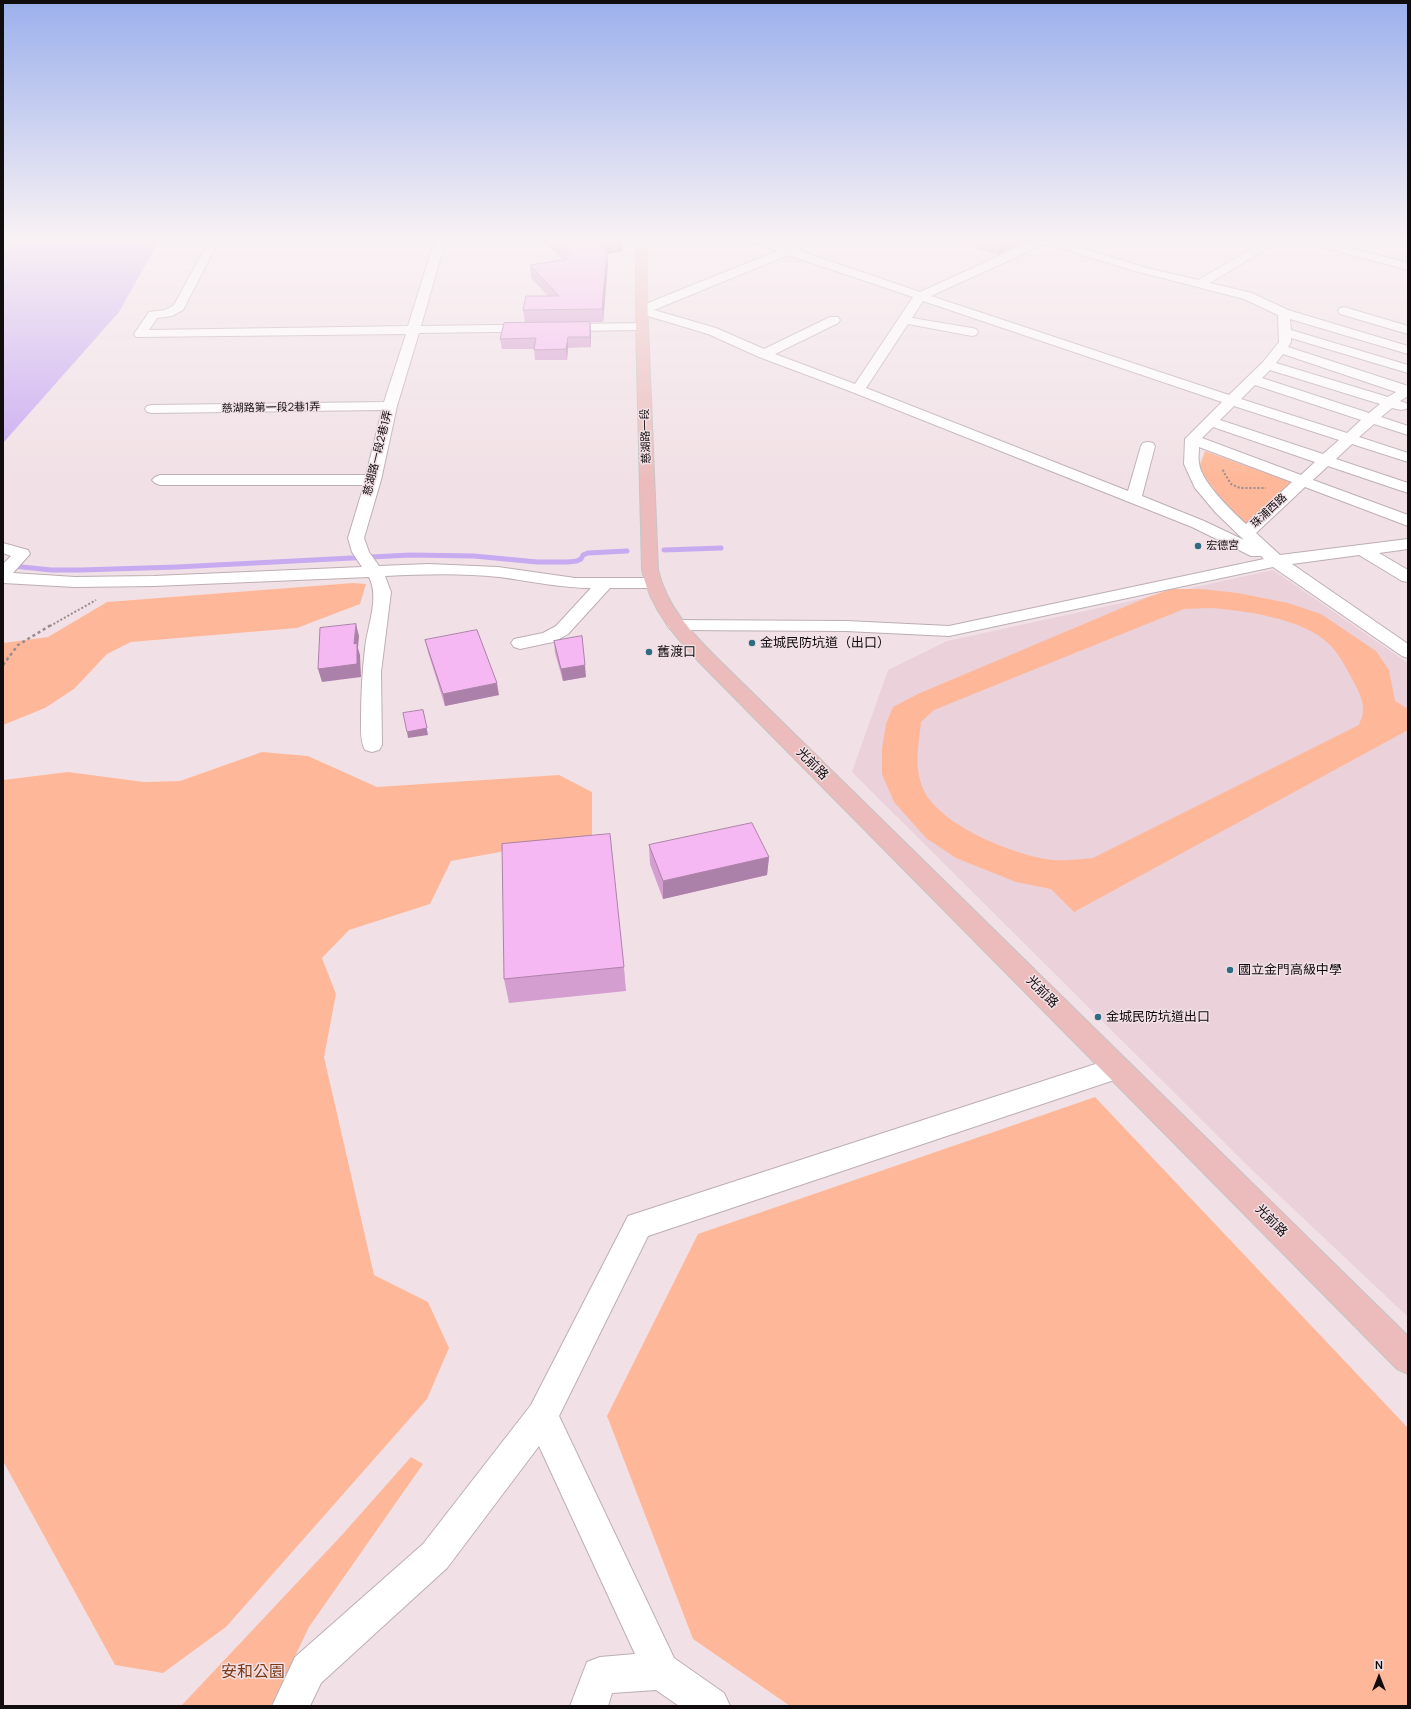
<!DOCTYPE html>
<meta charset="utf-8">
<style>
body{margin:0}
#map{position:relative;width:1411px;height:1709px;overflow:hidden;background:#f1e1e6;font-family:Manrope,sans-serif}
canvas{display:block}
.frame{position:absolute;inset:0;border:4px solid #110c0e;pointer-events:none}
.north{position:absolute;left:1359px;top:1657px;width:40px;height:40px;-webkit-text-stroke:3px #f1e1e6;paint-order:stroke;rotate:0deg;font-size:11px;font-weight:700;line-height:16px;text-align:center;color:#110c0e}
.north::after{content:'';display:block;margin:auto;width:14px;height:18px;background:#110c0e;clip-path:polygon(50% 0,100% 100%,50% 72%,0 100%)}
</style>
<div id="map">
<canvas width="1411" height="1709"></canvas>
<div class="frame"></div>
<div class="north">N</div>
</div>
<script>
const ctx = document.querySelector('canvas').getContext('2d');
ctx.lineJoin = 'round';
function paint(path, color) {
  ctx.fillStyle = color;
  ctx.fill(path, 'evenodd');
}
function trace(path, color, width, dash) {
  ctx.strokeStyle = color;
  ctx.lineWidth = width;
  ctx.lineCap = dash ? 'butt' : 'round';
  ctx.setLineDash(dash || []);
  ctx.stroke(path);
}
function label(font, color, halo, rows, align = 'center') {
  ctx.font = font + ' Manrope,"Noto Sans TC",sans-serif';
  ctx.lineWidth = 3;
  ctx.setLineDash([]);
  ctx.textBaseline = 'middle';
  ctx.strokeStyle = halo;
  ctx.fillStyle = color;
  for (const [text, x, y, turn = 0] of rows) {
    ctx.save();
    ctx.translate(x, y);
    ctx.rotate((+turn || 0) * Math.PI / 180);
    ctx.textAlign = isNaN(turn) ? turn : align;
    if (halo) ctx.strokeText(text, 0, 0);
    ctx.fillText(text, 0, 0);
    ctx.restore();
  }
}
paint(new Path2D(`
 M1273,570L1408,663V1317L1251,1169L852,772L888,670L947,641Z`), '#ead1da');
paint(new Path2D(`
 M1205,451L1291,482L1246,524C1227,507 1213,489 1199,467Z
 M353,583L366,584L360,604L297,628L131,642L107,654L74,689L45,708L3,725V643L48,637L107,602Z
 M1171,589H1201L1238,593L1288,603L1321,614L1376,651L1389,670L1395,701L1408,709V730L1074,912L1051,889L1016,882L956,858L926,838L894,802L882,774V748L886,724L893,707L920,693L1148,597ZM1211,608C1246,611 1302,618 1329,644C1338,653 1345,665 1351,677C1356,686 1364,700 1363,711C1363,716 1360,721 1359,725L1093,858C1080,859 1066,861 1053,860C1015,856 935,824 922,786C914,766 919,743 921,722L934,710L1184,609Z
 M262,752L308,756L377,787L559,775L592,792V835L451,861L430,904L349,930L322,958L336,994L324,1057L374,1275L428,1302L449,1348L427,1399L226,1627L163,1673L115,1665L3,1461V780L68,772L144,782L180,781Z
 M1095,1097L1408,1428V1706H790L693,1639L607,1416L698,1234Z
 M411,1457L423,1464L309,1627L271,1706H181L341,1536Z`), '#feb899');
paint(new Path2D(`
 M3,239H160L119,312L3,443Z`), '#c8aaf1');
trace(new Path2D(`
 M664,550L721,548
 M3,565L51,570H81L177,567L410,555L474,556L537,562H568L577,561L581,559L583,555L588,553L627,551`), '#c8aaf1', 5);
const minor = new Path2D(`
 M210,239H223L218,243L211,256L183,310L172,316L157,318L149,330L408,326L435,239H446L421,326L646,323L648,326L646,329L642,330L419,333L397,406L381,480L364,538L369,552L379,566L428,564L498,567L575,578H652L658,579L661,583L658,587L652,588H610L568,634L554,642L548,643L520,649L514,647L511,643L514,639L543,633L556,626L591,588C560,588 530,581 499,577C462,573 423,574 385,576L391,592L381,672L382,745L379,750L372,752L365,750C360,741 361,729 361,720C361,696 362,673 365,649C367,626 380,599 369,577L154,586L75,587L3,583V564L11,556L3,553V543L28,550L30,554L13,573L75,577L154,576L362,567L352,552L348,538L364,485H160L155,483L152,480L155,477L160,475H366L382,410L152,413L147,412L145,409L147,406L152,405L384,402L406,334L136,337L134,334L149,312L165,310L174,305Z
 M748,239H765L787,247L806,239H821L820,241L798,250L920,292L1036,239H1053L1143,267L1198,280L1269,239H1282L1210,283L1252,293L1288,310L1408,346V354L1290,319L1291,330L1408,365V373L1291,338V342L1288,347L1408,386V396L1400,401L1406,403L1408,406L1406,409L1401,410L1392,408L1381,417L1408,426V435L1374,424L1359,437L1408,453V462L1352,444L1336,459L1408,483V493L1328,466L1313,480L1408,515V526L1305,487L1256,533L1280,555L1408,539V549L1379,553L1408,570V582L1402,581L1359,555L1292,564L1408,644V658L1402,656L1273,567L949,636L846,631L676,630L670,629L667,625L670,621L676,620L846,621L949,626L1264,559L1261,556H1251L1192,527L847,390L759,357L708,334L638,313L636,310L638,307L777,251L749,241ZM1045,244L1135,271L1244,299L1278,315L1279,342L1263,362L1229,395L931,296ZM788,255L913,297L855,384L775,354L838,323L840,320L838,317H830L764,349L716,328L654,310ZM923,301L1222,402L1185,439L1184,464L1195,488L1216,513L1244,540L1204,521L1142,496L1155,446L1153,443L1148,442L1143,443L1141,446L1128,491L866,388L908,324L972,336L976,335L978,332L976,329L972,328L912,318ZM1283,354L1396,392L1388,397L1276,363ZM1270,370L1380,404L1369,413L1262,378ZM1255,385L1361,420L1347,433L1241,399ZM1234,406L1339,440L1323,454L1220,420ZM1213,427L1315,462L1301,475L1202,438ZM1199,447L1292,482L1246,524C1232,511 1201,482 1199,463C1198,457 1199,452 1199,447Z
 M1298,239H1317L1408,263V270L1299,241Z
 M1344,307L1408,326V334L1340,314L1338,311L1340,308Z
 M1117,1057L1126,1060L1130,1068L1126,1076L648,1236L559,1416L674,1658L724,1693L730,1706H679L656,1690L612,1693L608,1706H570L587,1662L600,1657L635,1654L539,1446L447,1568L321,1683L310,1706H272L295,1657L423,1544L531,1405L628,1216Z`);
const major = new Path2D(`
 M636,239H646L648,326L658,570C667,607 691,632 717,658L1408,1336V1374L1397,1369L703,666C676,638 650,609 642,570L636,326Z`);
trace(minor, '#bdaeb3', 2);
trace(major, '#c6c5c5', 2);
trace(new Path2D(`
 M1224,470L1223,471L1231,484L1240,488H1266
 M50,626L96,600`), '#988c90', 2, [2, 2]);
trace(new Path2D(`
 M3,665L18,645L51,625`), '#988c90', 2.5, [3, 3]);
paint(minor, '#fff');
paint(major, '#ecbcbc');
paint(new Path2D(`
 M541,239H622L623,251L607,254L608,264L603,322H590L591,332V347L568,348L567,360H535L534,349H502L500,339L525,323L523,310L548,296L531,278L530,265L563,260Z
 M969,239H1029L998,255L968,246Z
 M425,640L499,695L445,706L428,652Z
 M554,641L586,677L563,681L555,653Z
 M649,845L769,857L767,875L663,899L650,864Z
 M624,967L626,991L509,1003L504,979Z`), '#d49ed0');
paint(new Path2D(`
 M622,239L623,251L607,254L608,264L603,322L599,243Z
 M1001,239H1029L998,255Z
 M590,322L591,332V347L590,337Z
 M568,337V348L567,360L566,349Z
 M356,624L359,636L358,648L360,655L361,677L322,682L318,669L354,644Z
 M585,665L586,677L563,681L561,669Z
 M497,683L499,695L445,706L443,694Z
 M423,710L428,735L408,738L407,732Z
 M769,857L767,875L663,899V881Z`), '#ac81a9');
const building = new Path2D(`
 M553,239H622L599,243L607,251L602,309L523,310L526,296H559L530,265L568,259L563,255L569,254Z
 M590,322V337H568L566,349L534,350L536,338L500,339L504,323Z
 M356,624L354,644L357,643V664L318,669L320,628Z
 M477,630L497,683L443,694L425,640Z
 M582,636L585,665L561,669L554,641Z
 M423,710L427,728L407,732L403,713Z
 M752,823L769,857L663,881L649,845Z
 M610,834L624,967L504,979L502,844Z`);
paint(building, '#f6b8f2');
trace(building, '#ac81a9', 1);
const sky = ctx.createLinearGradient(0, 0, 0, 479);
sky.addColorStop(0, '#9bb0ec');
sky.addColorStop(0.5, '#f9f2f4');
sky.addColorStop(1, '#f9f2f400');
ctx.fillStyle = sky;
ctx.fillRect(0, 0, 1411, 479);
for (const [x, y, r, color] of [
 [1198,546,4,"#2f6b83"],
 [752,643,4,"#2f6b83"],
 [649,652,4,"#2f6b83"],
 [1230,970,4,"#2f6b83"],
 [1098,1017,4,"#2f6b83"]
]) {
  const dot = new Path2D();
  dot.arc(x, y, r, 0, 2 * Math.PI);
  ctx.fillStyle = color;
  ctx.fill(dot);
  trace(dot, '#f1e1e6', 1.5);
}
label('11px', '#110c0e', '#f1e1e6', [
 ["慈湖路第一段2巷1弄",271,408,-1],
 ["慈湖路一段",646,436,-92],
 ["慈湖路一段2巷1弄",378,453,-76],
 ["珠浦西路",1269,511,-43]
]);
label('11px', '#110c0e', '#f1e1e6', [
 ["宏德宮",1206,546]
], 'left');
label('13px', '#110c0e', '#f1e1e6', [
 ["金城民防坑道（出口）",760,643],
 ["舊渡口",657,652],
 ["國立金門高級中學",1238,970],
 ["金城民防坑道出口",1106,1017]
], 'left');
label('13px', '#110c0e', '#f1e1e6', [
 ["光前路",812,764,45],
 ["光前路",1042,992,45],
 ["光前路",1271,1221,45]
]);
label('16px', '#7d3916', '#f1e1e6', [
 ["安和公園",253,1673]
]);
</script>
